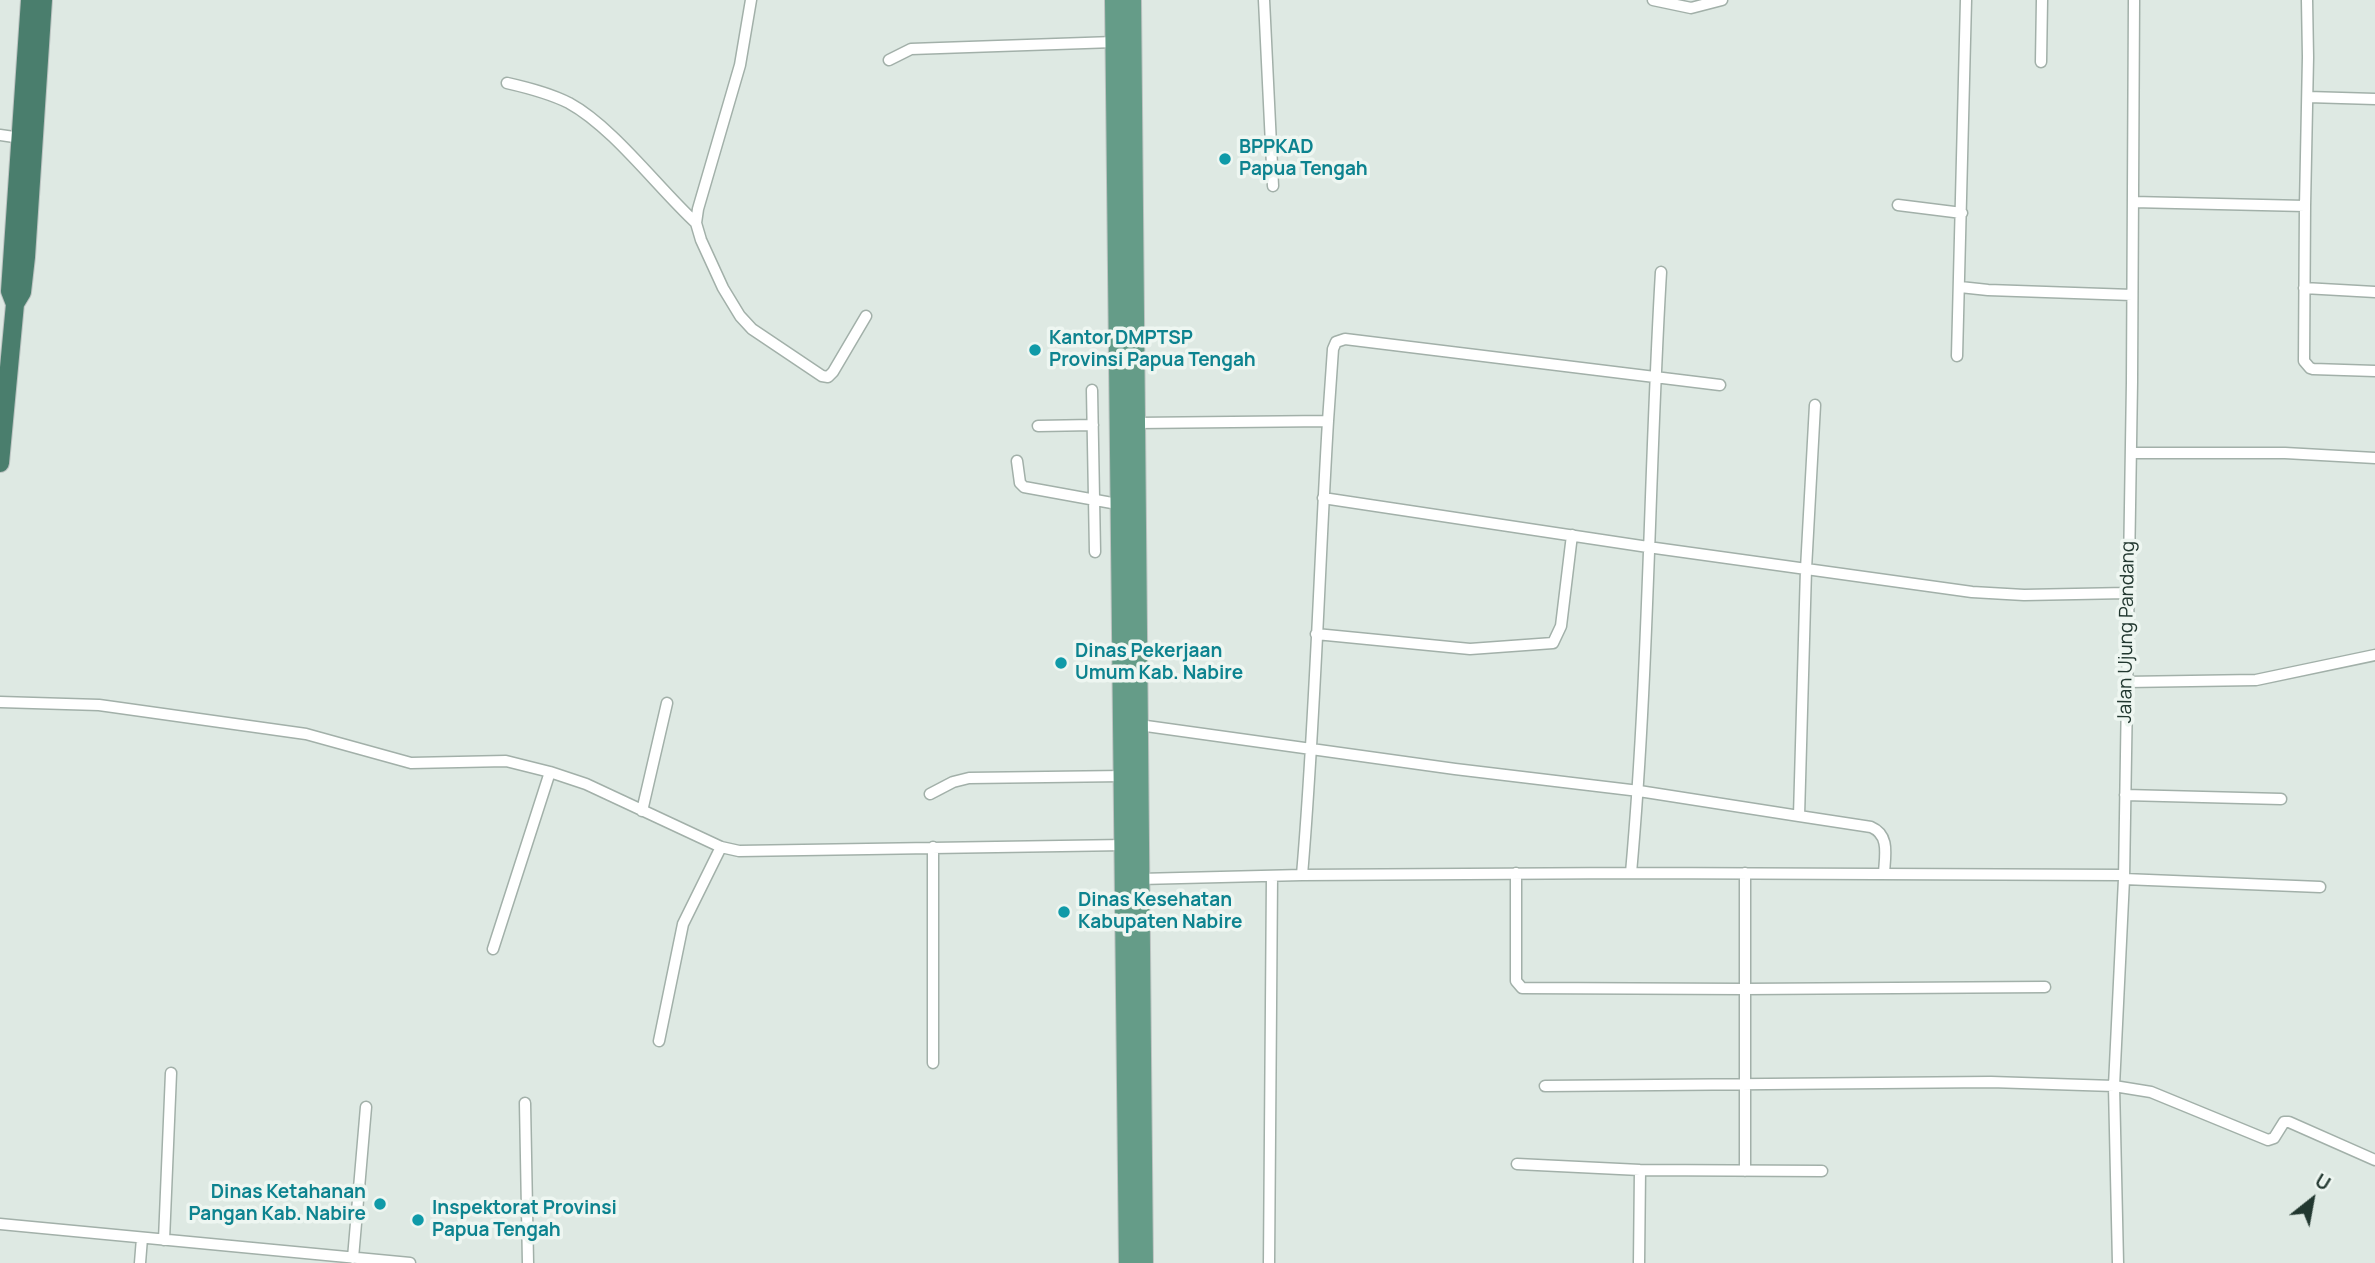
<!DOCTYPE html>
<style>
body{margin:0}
#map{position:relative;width:2375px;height:1263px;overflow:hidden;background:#dee9e3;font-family:Manrope,sans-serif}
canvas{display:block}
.north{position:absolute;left:2277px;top:1165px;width:70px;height:70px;-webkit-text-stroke:5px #eef6f1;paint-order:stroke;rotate:31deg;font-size:19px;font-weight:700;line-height:28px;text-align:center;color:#21372f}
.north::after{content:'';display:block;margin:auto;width:24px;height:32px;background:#21372f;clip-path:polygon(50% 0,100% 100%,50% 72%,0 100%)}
</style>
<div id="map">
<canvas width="2375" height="1263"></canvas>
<div class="north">U</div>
</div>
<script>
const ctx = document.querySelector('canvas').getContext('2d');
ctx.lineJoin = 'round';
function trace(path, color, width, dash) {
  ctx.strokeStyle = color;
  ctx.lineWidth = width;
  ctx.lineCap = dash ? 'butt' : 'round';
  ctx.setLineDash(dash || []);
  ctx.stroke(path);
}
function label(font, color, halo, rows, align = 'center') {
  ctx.font = font + ' Manrope,sans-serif';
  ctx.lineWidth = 7;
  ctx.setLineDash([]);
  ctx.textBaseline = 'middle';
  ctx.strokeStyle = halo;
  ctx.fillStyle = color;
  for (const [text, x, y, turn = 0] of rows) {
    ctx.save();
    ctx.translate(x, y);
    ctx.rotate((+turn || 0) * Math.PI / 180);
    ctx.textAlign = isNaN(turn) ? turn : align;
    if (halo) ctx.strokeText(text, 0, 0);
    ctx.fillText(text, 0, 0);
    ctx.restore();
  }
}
const minor = new Path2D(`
 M751,0L740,65L698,209L696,223L701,240L723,288L740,316L752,329L822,376L828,377L833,372L866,316
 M1264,0L1273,186
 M1653,0L1691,8L1722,0
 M889,60L911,49L1114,42
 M2041,62L2042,0
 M507,83C529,88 549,93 569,103C613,127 658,188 696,223
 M2308,97L2375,99
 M0,135L21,138
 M2133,202L2305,206L2304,361L2310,368L2313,369L2375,371
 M1898,205L1962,213
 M2305,206L2308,57L2307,0
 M1960,287L1988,290L2132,295
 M2304,288L2375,292
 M1957,356L1966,0
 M1092,390L1095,552
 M1136,423L1328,421L1333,349L1336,342L1345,339L1720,385
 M1038,426L1093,425
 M2131,453H2285L2375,458
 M1017,461L1020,483L1024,487L1123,505
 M1323,498L1648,547L1972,592L2024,595L2127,593
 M1316,634L1470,649L1553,643L1561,626L1572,535
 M2126,682L2256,680L2375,655
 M0,702L99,705L306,734L411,763L506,761L550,772L586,784L721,847L739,851L1125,845
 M1139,725L1455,769L1639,791L1799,816L1806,569L1815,405
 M930,794L953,782L969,778L1124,776
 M2125,795L2281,799
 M642,811L667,703
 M1799,816L1871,827C1890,835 1885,855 1884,873
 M1516,873V981L1522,988L1745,989L2045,987
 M1631,873L2123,875
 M1745,873V1171
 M1302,875C1315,724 1319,572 1328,421
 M1140,879L1302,875L1631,873C1649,673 1649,472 1661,272
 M2124,879L2320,887
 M493,949L550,772
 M659,1041L683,924L721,847
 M933,1063V847
 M1545,1086L1991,1082L2114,1086L2151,1092L2268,1140L2274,1138L2284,1122H2289L2375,1160
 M525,1103L528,1263
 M1517,1164L1640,1170L1822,1171
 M0,1224L410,1263
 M164,1240L171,1073
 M353,1258L366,1107
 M140,1263L142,1238
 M1269,1263L1272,876
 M1639,1263L1640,1170
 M2118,1263L2114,1086L2124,879L2132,382L2134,0`);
const primary = new Path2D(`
 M1114,0L1128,1263
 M1132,0L1144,1263`);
const trunk = new Path2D(`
 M16,302L22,292L26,257L43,0
 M0,463L15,304L10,291L30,0`);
trace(minor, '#a2b0a9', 13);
trace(primary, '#bcc3c1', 20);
trace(trunk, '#bcc3c1', 20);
trace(minor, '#fff', 10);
trace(primary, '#659c88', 18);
trace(trunk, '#4a7e6d', 18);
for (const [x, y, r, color] of [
 [1225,159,7,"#0f9aa8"],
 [1035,350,7,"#0f9aa8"],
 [1061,663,7,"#0f9aa8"],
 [1064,912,7,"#0f9aa8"],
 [380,1204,7,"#0f9aa8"],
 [418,1220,7,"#0f9aa8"]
]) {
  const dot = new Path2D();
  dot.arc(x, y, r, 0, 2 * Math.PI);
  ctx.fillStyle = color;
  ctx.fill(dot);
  trace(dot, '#eef6f1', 2.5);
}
label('bold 19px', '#0d838f', '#eef6f1', [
 ["BPPKAD",1239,148],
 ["Papua Tengah",1239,170],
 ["Kantor DMPTSP",1049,339],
 ["Provinsi Papua Tengah",1049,361],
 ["Dinas Pekerjaan",1075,652],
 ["Umum Kab. Nabire",1075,674],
 ["Dinas Kesehatan",1078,901],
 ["Kabupaten Nabire",1078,923],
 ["Dinas Ketahanan",366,1193,"right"],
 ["Pangan Kab. Nabire",366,1215,"right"],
 ["Inspektorat Provinsi",432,1209],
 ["Papua Tengah",432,1231]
], 'left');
label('19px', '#21372f', '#eef6f1', [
 ["Jalan Ujung Pandang",2127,632,-89]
]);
</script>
